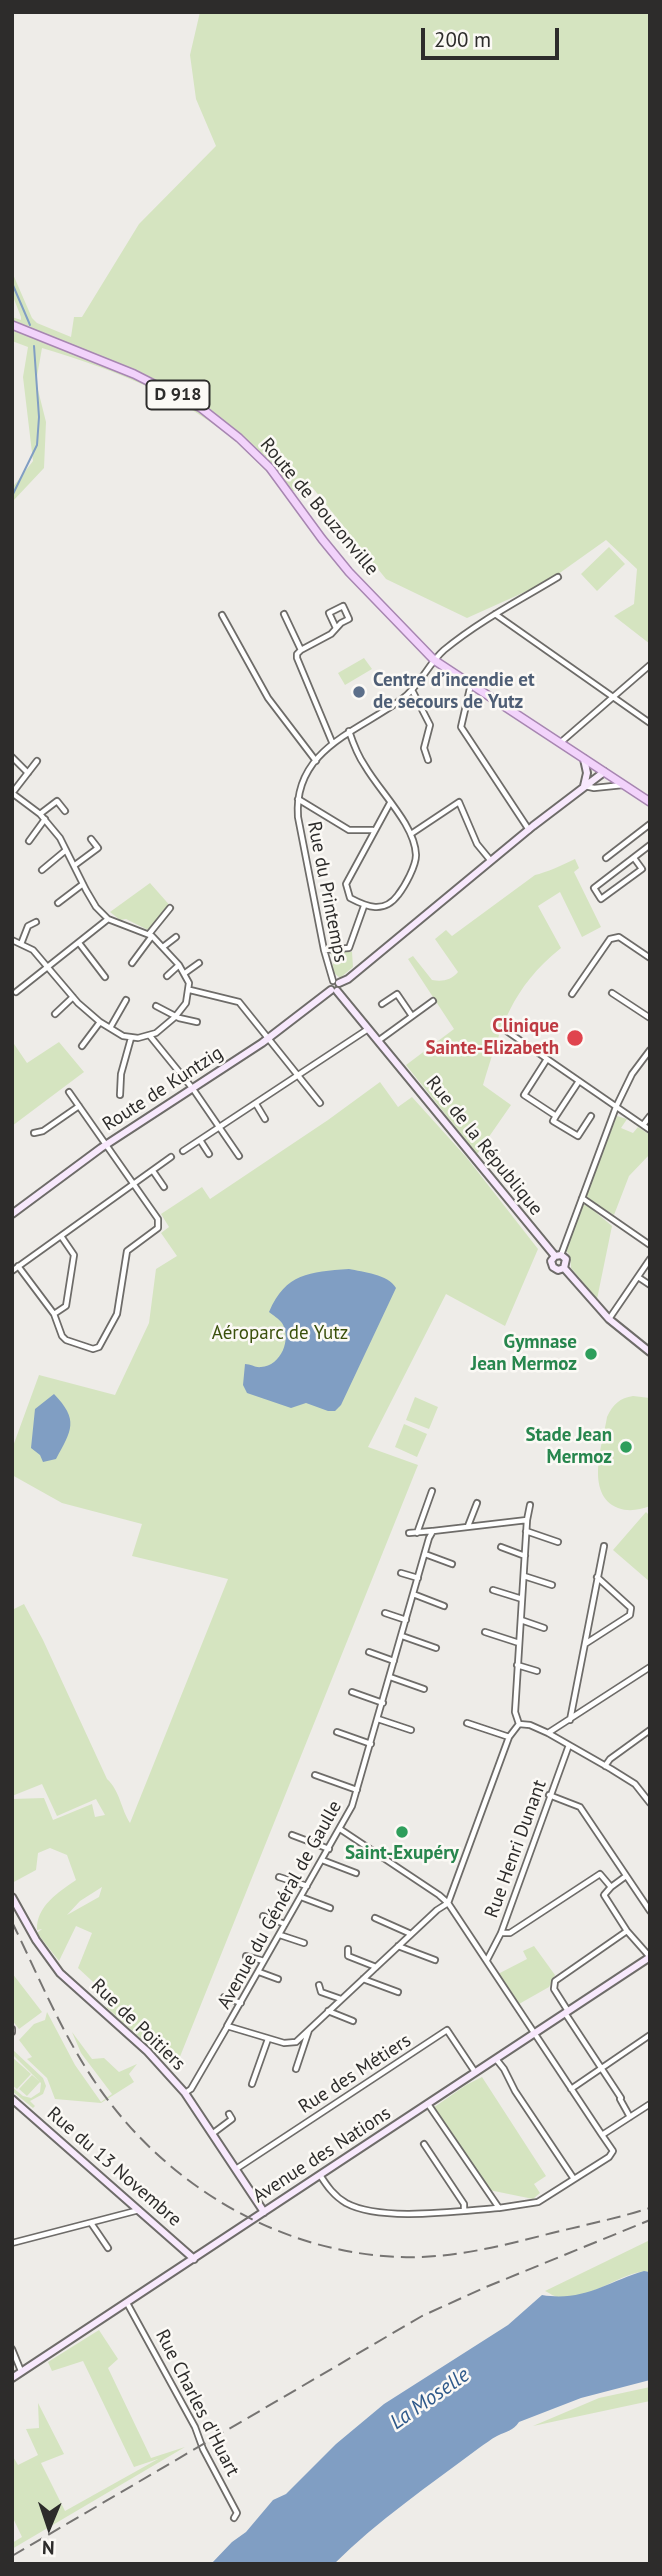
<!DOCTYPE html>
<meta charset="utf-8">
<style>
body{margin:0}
#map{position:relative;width:662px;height:2576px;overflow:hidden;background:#eeece8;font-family:"PT Sans",sans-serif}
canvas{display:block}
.frame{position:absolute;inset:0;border:14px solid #2d2c2b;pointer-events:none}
.north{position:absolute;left:14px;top:2492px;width:70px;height:70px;-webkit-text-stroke:5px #fbf9f5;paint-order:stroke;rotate:182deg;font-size:19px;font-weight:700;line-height:28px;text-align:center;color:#2d2c2b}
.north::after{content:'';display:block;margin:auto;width:24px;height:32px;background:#2d2c2b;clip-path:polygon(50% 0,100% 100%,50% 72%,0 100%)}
.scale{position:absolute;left:421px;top:28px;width:138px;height:32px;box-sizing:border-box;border:4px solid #2d2c2b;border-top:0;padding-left:9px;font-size:21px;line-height:24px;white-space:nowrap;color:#2d2c2b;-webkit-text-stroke:5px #fbf9f5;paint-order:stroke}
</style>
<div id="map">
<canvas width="662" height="2576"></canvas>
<div class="frame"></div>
<div class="north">N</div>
<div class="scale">200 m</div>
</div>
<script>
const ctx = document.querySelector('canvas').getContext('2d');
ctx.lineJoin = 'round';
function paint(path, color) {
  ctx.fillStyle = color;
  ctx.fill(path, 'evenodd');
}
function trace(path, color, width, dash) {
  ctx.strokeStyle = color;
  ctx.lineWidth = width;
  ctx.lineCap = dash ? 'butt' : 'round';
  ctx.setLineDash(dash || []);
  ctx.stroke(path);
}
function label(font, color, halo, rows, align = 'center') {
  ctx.font = font + ' "PT Sans",sans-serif';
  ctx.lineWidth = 5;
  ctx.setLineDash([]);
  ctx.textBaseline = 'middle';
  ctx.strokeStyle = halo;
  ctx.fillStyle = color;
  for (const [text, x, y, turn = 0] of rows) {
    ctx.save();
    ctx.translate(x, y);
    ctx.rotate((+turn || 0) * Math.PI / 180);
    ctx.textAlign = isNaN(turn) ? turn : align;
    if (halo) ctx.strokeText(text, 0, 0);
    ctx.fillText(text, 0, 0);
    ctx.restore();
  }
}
paint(new Path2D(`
 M200,12H650V644L614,616L634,604L637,569L606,540L547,582L467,618L386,579L312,487L293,491V507C281,490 269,473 253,457C197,401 116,370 42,348L36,382L46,422L44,468L13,501L12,512V488L33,461L23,377L28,347L12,341V317L21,320V317L12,294V272L32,318L37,323L71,337L74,317H82L139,224L216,146L196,99L190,55Z
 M609,547L625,564L597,591L581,574Z
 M364,658L372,669L345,685L338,673Z
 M575,859L579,868L574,872L601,927L582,937L560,892L538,906L561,948C511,988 501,1027 483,1085L511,1105L477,1154L406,1065L454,1029L408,959L413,956L432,980C443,982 451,980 458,972L435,939L446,930L452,936L535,875C545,873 565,864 575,859Z
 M150,883L173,909L156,930L150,931L126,919L120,920L110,912Z
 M331,950L352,952L353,967L340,978L334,973Z
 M12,1041L27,1063L59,1042L84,1072L12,1126Z
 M380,1082L398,1107L412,1097L467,1158L538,1249L505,1326L446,1294L368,1447L418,1465L175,2069L107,2008L104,1992L78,1968L92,1933L76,1926L59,1961L37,1933L42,1929L37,1930C36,1906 59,1892 76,1880L67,1855L50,1848L38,1853L36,1870L12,1883V1799L44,1798L53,1820L92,1804L95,1817L105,1815L96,1799L57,1816L42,1784L12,1796V1610L24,1604L43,1640L107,1779C120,1791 121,1809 130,1823L228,1579L132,1556L142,1524L62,1503L12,1475V1449L39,1375L115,1395L149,1323L156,1269L177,1256L161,1233L169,1227L161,1214L202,1187L210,1199L328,1120ZM102,1887L99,1897L67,1915L80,1901Z
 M617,1116L627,1119L621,1128L633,1133L638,1127L650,1135V1154L629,1176L614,1215L587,1199L586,1195Z
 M586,1204L612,1226L597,1299L571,1268L570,1256L565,1249L583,1206Z
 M633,1396L650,1398V1506C639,1510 629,1512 618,1508C584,1494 603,1443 607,1417C613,1404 620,1398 633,1396Z
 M415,1397L438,1407L429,1429L406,1420Z
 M404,1424L427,1434L417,1457L395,1447Z
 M646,1512L650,1516V1582L613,1550Z
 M534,1946L555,1975L549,1987L519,2004L498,1974L527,1959L523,1951Z
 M12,1973L42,2012L19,2029L12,2020Z
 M47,2012L75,2065L101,2102L112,2094L81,2053L72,2032L92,2059L104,2058L119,2072L137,2064L129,2074L134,2082L101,2103L55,2099L47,2078L27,2059L32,2057L19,2040L34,2024L45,2020Z
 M12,2049L43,2078L46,2086L43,2094L30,2101L35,2106L33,2108L12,2091V2087L23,2096L31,2098L40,2092L41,2083L12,2054Z
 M12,2057L31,2074L17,2089L12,2085Z
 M32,2075L40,2082L27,2096L19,2089Z
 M482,2077L546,2176L534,2184L540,2193L533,2199L489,2190L433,2108L466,2085Z
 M650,2240V2272C628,2267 588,2302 560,2298C555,2297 549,2293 545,2291Z
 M99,2330L118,2359L108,2368L151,2458L185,2447L12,2549V2543L22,2537L12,2516V2455L18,2465L38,2455L26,2429L39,2428L38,2403L64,2454L41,2463L65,2511L158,2459L134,2467L83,2361L52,2371L48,2362Z
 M650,2387V2401L533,2426L599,2398Z`), '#d5e4c0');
paint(new Path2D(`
 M349,1269C363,1272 388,1274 396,1288L341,1405L335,1411H328L306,1403L291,1408L247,1393L243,1385L245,1364C251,1364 256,1368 261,1367C281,1366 292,1339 282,1323C279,1319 273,1315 269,1312C286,1273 309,1272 349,1269Z
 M54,1394C79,1420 72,1430 56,1459L43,1462L40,1455L31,1448L35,1409Z
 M644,2271L650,2272V2380L581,2398L519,2422C513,2431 507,2431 497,2436C491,2439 485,2444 479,2448C430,2485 378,2520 334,2564H211L232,2542L246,2532L273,2500L286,2494L336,2444L384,2404L508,2325L542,2295C583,2302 607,2282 644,2271Z`), '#809ec3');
trace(new Path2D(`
 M12,283L30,325
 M12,496L37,445L39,417L34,346`), '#809ec3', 2);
const street = new Path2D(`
 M284,614L301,650
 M495,614L650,723
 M222,615L268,698L316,761
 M471,684L461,727L529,830
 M412,690L430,725L424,748L428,760
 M349,731C353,743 358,756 365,766C380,792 415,825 416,855C416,866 405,886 398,895C384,914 367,907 350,898L346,884L390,803
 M332,742L297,658V654L301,650L331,634L341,623L349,619L343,606L329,613L336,628
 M560,743L650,665
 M12,757L28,773
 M585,786L594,788L623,785
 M13,792L37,761
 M12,793L40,814L60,838L86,890L96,907L108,919L152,936L179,965L189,983L186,1003L175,1017L156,1033L138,1038L123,1036L100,1022L78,1003L33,950L12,940
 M298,799L349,830H373
 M40,814L57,801L65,811
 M411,834L459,802L477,844L491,861
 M29,841L45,819
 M606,858L650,824
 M634,858L642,869L601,899L594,888L650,845
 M75,865L98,848L91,839
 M42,870L66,850
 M58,903L83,884
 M149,934L170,908
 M79,943L105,977
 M21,944L28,926L36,922
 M163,947L176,937
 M324,950L349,948L364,906
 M132,963L152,936
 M185,973L199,963
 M167,976L179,965
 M333,981L324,950L298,817C293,749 359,731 402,699C420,686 428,664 444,650C479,621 520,600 558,577
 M190,990L239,1002L320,1103
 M16,992L108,919
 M612,993L650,1018
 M572,994L610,939L619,937L650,958
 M382,1004L397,994L412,1016
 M156,1006L179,1018L197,1022
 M55,1014L73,997
 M110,1028L126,1000
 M508,1032L650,1130
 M150,1036L193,1089L239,1156
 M378,1041L433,1001
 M82,1046L100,1022
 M547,1059L524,1095L556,1116L579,1081
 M120,1095L121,1074L131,1038
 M256,1104L265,1119
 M556,1116L553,1121L578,1136L591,1116
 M643,1125L650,1116
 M34,1133L43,1131L79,1106
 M200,1140L209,1154
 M183,1151L368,1029
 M153,1171L164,1187
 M582,1198L650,1245
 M561,1255L616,1107L632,1074L650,1050
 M18,1266L54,1314L62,1336L66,1340L93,1349L99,1347L117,1314L127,1251L158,1228V1219L69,1092
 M12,1271L171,1157
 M638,1277L650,1285
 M54,1314L66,1306L74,1255L61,1236
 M609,1319L650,1259
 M468,1526L477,1503
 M526,1531L558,1542
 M409,1533L432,1531
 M417,1533L432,1491
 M501,1547L525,1556
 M425,1554L452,1564
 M401,1573L418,1578
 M524,1576L552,1585
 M493,1590L522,1599
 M413,1594L444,1606
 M385,1613L406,1620
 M521,1620L544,1628
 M485,1632L519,1643
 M402,1636L436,1648
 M585,1644L630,1615L631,1608L597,1577
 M369,1652L394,1661
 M517,1665L537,1671
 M390,1677L424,1689
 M352,1692L383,1703
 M378,1719L411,1730
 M570,1720L604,1546
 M467,1723L509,1737
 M519,1724L509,1737L448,1903L437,1910L296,2042L284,2043L227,2026L352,1806L429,1538L433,1531L527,1520L530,1505
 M519,1724L515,1712L527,1520
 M519,1724L530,1725L548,1733L611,1769L635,1784L650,1803
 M337,1732L371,1744
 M548,1733L650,1667
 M605,1766L610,1759L650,1730
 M315,1775L357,1790
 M549,1795L580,1807L650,1911
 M340,1829L439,1895L448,1903L602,2135L650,2104
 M292,1835L329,1849
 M322,1860L356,1873
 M626,1876L611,1887L604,1895L627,1931
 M279,1877L307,1886
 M301,1897L330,1908
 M263,1916L285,1924
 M375,1918L411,1934
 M501,1933H510L600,1874L611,1887
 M280,1935L304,1943
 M398,1946L435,1960
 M348,1949V1956L376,1967
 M246,1956L264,1961
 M487,1960L501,1933L569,1745
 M259,1972L278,1979
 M363,1979L398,1992
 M319,1985L321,1992L341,1999
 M224,1997L241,2003
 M328,2011L353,2021
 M568,2011L554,1989L555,1981L624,1933L627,1931L650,1957
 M565,2013L621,2098L620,2099L630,2117
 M12,2029V2032
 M496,2059L504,2069L515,2091L574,2179
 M296,2069L309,2030
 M252,2084L268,2039
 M571,2089L650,2035
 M185,2093L191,2089L227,2027
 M428,2104L499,2208L538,2202L609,2157L613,2151L602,2135
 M212,2134L232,2119L229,2114
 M424,2144L464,2204V2210
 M236,2169L447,2030L475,2072
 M320,2175C327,2186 334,2196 346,2203C381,2222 458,2211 498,2208
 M91,2223L108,2248
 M12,2243L139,2210
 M127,2303L195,2427L203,2449L237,2513L234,2518
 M12,2349L21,2371`);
const secondary = new Path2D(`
 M584,786L587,773L584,759
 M339,983L348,979L533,826L604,772
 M337,991L555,1256
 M12,1214L101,1148L262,1043L331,990
 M555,1256L551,1261L553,1267L558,1270L564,1268
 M555,1256L561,1255L566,1259L564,1268
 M564,1268L609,1319L650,1352
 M12,1897L36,1940L60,1973L147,2051L185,2093L264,2212
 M12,2099L194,2259
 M12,2378L650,1957`);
const primary = new Path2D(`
 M12,325L134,374L201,408L239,438L270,468L322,539L349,572L434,660L650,802`);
trace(street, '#6e6c69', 8);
trace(secondary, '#6e6c69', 10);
trace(primary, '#a786b1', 10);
trace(street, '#fff', 4.5);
trace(secondary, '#f8e9fd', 6);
trace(primary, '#f2d3fb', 7);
trace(new Path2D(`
 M12,1922C38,1975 61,2032 95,2082C167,2189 291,2261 422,2257C467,2255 509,2244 552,2233C585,2225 618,2218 650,2208
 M12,2556L422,2316L486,2287L650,2220`), '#767472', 2, [14, 7]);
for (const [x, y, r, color] of [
 [359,692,7,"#5c6f8a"],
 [575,1038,9,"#e0444e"],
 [591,1354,7,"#2e9e5b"],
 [626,1447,7,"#2e9e5b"],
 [402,1832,7,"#2e9e5b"]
]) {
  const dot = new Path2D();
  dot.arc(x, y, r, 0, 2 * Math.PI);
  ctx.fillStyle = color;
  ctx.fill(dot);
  trace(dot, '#fbf9f5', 2.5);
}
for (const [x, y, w] of [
 [178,395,63]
]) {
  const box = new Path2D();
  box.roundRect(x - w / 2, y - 14.5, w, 29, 5);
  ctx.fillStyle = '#fbf9f5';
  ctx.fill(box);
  trace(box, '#2d2c2b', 2);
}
label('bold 18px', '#2d2c2b', null, [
 ["D 918",178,395]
]);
label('19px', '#2d2c2b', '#fbf9f5', [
 ["Route de Bouzonville",319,507,50],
 ["Rue du Printemps",327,892,79],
 ["Route de Kuntzig",163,1089,-33],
 ["Rue de la République",484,1146,51],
 ["Rue Henri Dunant",516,1849,-70],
 ["Avenue du Général de Gaulle",280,1905,-61],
 ["Rue de Poitiers",138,2025,44],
 ["Rue des Métiers",355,2074,-33],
 ["Avenue des Nations",322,2155,-33],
 ["Rue du 13 Novembre",114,2167,41],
 ["Rue Charles d'Huart",197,2403,63]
]);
label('bold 19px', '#4e5e75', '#fbf9f5', [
 ["Centre d’incendie et",373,681],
 ["de secours de Yutz",373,703]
], 'left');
label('bold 19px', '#be3a42', '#fbf9f5', [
 ["Clinique",559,1027],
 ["Sainte-Elizabeth",559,1049]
], 'right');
label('19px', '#3a500c', '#fbf9f5', [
 ["Aéroparc de Yutz",280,1334]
]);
label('bold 19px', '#27864d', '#fbf9f5', [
 ["Gymnase",577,1343],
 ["Jean Mermoz",577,1365],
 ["Stade Jean",612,1436],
 ["Mermoz",612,1458],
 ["Saint-Exupéry",402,1854,"center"]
], 'right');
label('italic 21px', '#2e598a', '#fbf9f5', [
 ["La Moselle",430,2399,-35]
]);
</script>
